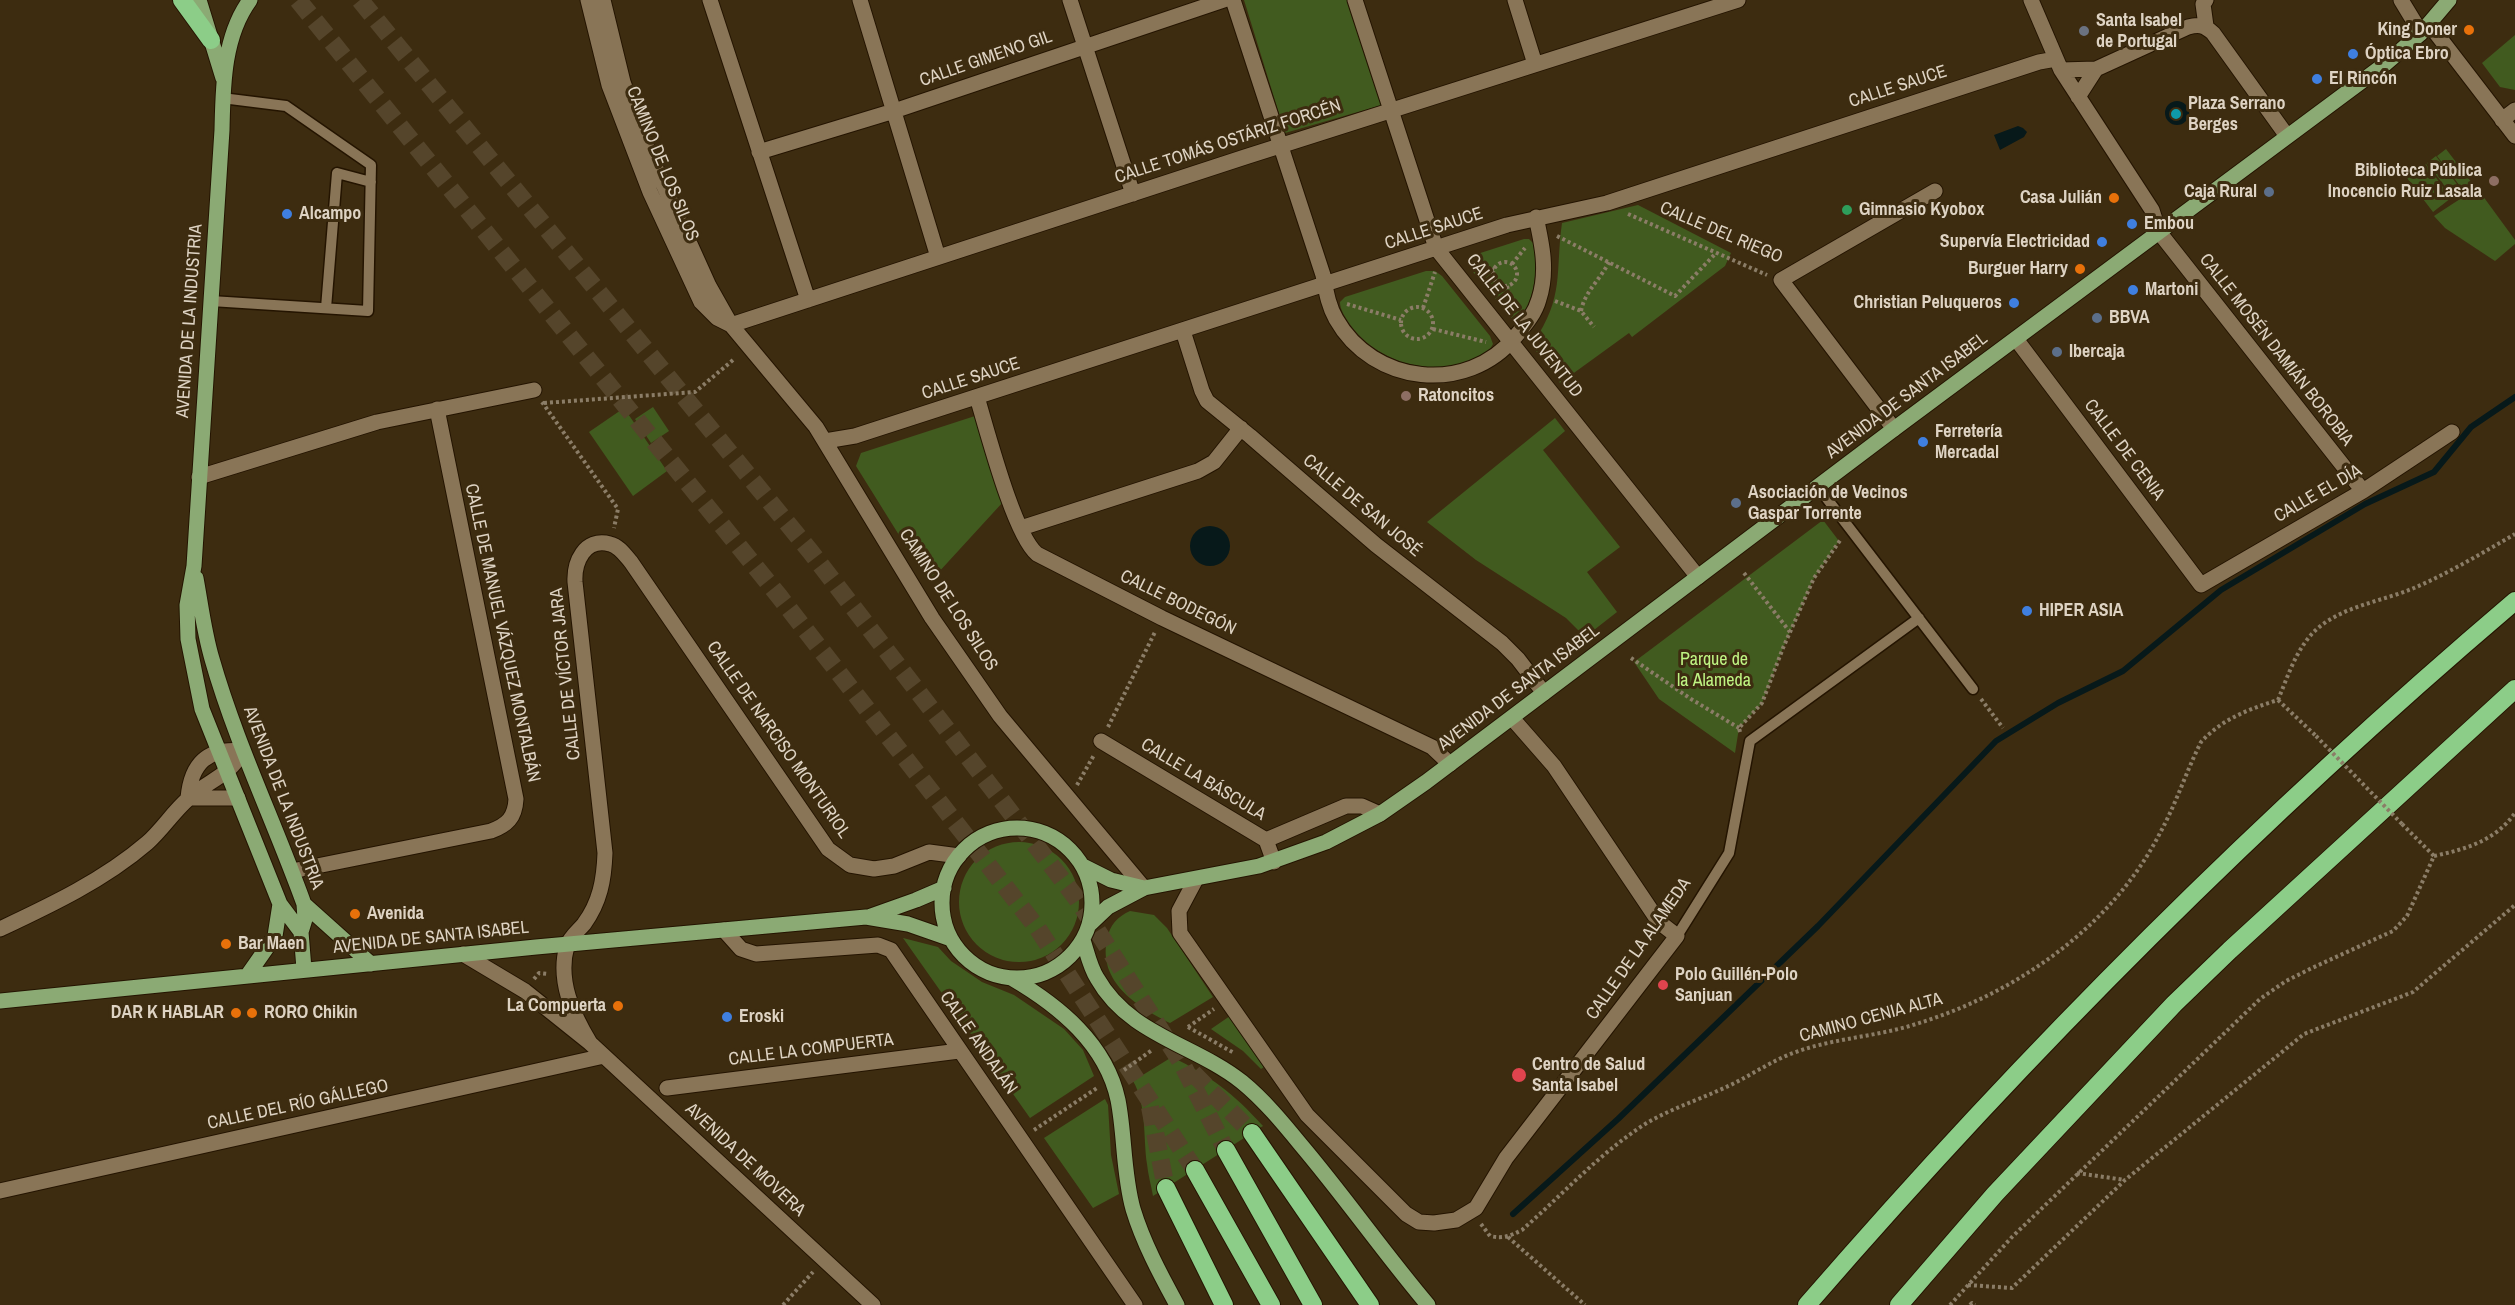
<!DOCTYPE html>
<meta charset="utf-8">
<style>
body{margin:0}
canvas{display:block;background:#3d2c10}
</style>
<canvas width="2515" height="1305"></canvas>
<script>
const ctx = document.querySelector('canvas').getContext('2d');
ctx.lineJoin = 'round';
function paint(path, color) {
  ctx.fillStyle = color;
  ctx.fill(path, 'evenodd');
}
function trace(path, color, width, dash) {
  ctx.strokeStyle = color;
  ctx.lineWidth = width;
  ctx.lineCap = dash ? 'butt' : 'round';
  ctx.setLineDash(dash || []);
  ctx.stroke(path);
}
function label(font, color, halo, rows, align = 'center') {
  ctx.font = font + ' "Archivo Narrow",sans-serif';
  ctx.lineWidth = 6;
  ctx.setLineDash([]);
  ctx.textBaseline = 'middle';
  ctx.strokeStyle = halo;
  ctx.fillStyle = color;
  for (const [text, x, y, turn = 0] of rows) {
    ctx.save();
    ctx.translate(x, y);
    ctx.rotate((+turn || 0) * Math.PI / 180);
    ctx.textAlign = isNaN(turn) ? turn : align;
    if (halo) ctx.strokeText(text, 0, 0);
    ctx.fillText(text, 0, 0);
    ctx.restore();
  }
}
paint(new Path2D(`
 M1244,0H1353L1382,105L1285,133Z
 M2515,35V90L2500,87L2482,63Z
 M2446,149L2472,183L2463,190L2437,156Z
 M2436,156L2462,191L2453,197L2427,163Z
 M2426,164L2451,198L2433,212L2407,178Z
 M2477,188L2515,240V244L2495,261L2445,228L2434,216Z
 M1638,205L1731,253L1725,266L1632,337L1629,333L1560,383L1533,347V343C1565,296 1555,273 1562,223Z
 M1524,239H1529L1533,243C1538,268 1536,298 1519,319L1513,320L1468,266L1466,261L1471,256Z
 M1426,271H1435L1442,276L1490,336L1493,344C1489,352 1482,354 1475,358C1431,379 1376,362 1349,323C1345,316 1340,310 1340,302L1345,297Z
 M653,407L669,431L651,443L635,419Z
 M624,408L667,471L633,496L589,432Z
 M975,416L1003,502L937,574L927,580L856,466L861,453Z
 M1555,418L1565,431L1543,450L1620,547L1587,572L1617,612L1585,637L1566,618L1476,560L1427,522Z
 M1823,520L1839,541L1814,578L1783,648L1762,703L1739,728L1735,753L1659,699L1634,662Z
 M959 902a60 60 0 1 1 120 0a60 60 0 1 1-120 0Z
 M1130,911L1154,915L1167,928L1213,997L1170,1023C1136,1006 1098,982 1107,939C1110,925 1117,917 1130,911Z
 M903,938L938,947L951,961L982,982L1014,995L1064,1029L1083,1050L1094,1076L1030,1118Z
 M1230,1016L1264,1067L1261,1069L1243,1051L1211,1029Z
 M1172,1057C1212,1077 1233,1093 1263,1126L1153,1196C1151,1185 1148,1174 1147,1164C1143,1137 1147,1105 1133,1081Z
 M1105,1099L1108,1105L1111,1155L1119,1194L1093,1208L1044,1138Z`), '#415b1f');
paint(new Path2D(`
 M2165 113a12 12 0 1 1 24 0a12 12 0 1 1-24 0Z
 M2018,126L2023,128L2027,132L2024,137L2000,150L1994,135Z
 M1190 546a20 20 0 1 1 40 0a20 20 0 1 1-40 0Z`), '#07191a');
trace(new Path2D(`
 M1513,1214L1618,1119L1818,926L1996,741L2058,703L2123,671L2221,590L2365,504L2434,472L2471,427L2515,397`), '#07191a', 6);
trace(new Path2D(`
 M298,0L779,596L1038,929L1195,1170
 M360,0L810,551L1077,899L1181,1062L1226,1150
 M1193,1073L1252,1133
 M1150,1107L1166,1188`), '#55452b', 18, [18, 9]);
const lane = new Path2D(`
 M211,301L368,311L371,165L286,106L222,98
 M326,308L337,173L371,182
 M1818,487L1973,689
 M1677,936L1729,853L1750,741L1919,618`);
const street = new Path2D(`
 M588,0L609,85L650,192L701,302L717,318L731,325L1245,157L1738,0
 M603,0L623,82L649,153L709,286L731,325L816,427L932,618L1000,716L1144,888
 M710,0L808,300
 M860,0L938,257
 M1070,0L1133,194
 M1233,0L1323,275C1326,290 1328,305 1336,319C1373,385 1467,395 1515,337C1525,325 1535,314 1539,299C1548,271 1542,244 1536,217
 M1355,0L1436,248L1698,577
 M1515,0L1535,64
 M2031,0L2061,70L2152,210L2159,232L2363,491
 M2401,0L2421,33
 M2429,24L2515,136
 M2206,26L2203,4L2206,0
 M2061,70L2096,69L2188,27C2199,24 2204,25 2213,33L2287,136
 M2078,97L2096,69
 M2502,120L2515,110
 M759,152L894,111L1224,0
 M1183,331L1202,391L1207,401L1250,436L1376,545L1502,643L1518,659L1544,693
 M2016,339L2201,585L2363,491L2452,432
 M977,397C987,430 1014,535 1037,554L1162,618L1432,747L1450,764
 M1894,429L1781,280L1935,191
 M825,441L855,436L1507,225L1607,203L2039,62L2056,59
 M199,477L377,422L534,390
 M1021,528L1198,471L1214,462L1241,428
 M1101,741L1266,840L1274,862
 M188,798H238
 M1266,840L1346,806H1362L1380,814
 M292,871L491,831C507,825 515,818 516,799L437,409
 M1196,879L1179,911L1180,933L1307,1115L1406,1214L1419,1222L1434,1223L1456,1220L1476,1208L1506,1158L1677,936L1659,922L1554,766L1512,718
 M0,929C51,905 104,880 147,843C162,830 173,812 188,799C208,780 228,778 243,751C207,747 191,764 188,798
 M724,930L741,949L756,954L878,945L891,950L1135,1305
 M463,954L525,991L590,1043L873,1305
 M590,1043C573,1015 557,980 567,946C569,938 579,930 584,924C600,902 604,880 605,853L575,582C574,563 584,537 610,544C619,546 625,555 631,562L828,849L850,865L874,869L894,866L929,852L959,856
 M667,1088L959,1051
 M0,1191L604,1056`);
const primary = new Path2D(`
 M199,0L223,78
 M250,0C223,37 223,87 222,130L194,566L187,605L188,639L202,709L280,904L301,932
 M196,578C201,605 204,632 212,659C236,743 274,821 304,904L305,919L301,932L304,969
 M942 903a75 75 0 1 1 150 0a75 75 0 1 1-150 0Z
 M1083,866L1111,880L1144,888
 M304,904L371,964
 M871,916L916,900L944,888
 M1090,924L1108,907L1144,888L1259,866L1326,842L1380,814L1426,782L1894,429L2385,64L2421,33L2449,0
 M1083,940C1087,952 1090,967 1097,978C1129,1035 1194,1044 1242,1082C1264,1100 1283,1123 1301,1145C1345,1197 1384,1253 1428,1305
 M247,976L275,936L280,904
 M1013,979C1059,1006 1106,1044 1118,1100C1125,1136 1123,1173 1133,1209C1143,1242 1160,1274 1177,1305
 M0,1001L536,947L866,917L908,924L951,939`);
const highway = new Path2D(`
 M182,0L211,40
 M1252,1133L1370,1305
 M1226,1150L1313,1305
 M1195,1170L1271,1305
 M1166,1188L1224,1305
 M1807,1305C2025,1053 2261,817 2515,601
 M1899,1305L1995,1194L2174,1004L2230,950L2515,689`);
trace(lane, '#241400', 13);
trace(street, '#241400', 17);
trace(primary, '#241400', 17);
trace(highway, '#241400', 20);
trace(new Path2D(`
 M1628,214L1767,275
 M1557,236L1675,296L1716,253
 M1493 274a12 12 0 1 1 24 0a12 12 0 1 1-24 0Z
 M1469,262L1494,270
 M1512,264L1525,248
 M1507,286L1514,312
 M1555,301L1581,311L1594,327
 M1347,304L1401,320
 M1401 323a16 16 0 1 1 32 0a16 16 0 1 1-32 0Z
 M1423,308L1435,272
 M1581,311C1585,291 1600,280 1609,262
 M1433,329L1486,342
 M542,402L618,509L614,528
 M544,403L695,392L733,360
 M1744,573L1790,632
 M1631,658L1691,699L1739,728
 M1981,699L2003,728
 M2278,700C2288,676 2297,646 2318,628C2344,606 2383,601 2414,588C2449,573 2482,553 2515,534
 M2278,700L2316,736
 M1108,727L1155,632
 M1740,732L1739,728L1762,703L1783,648L1814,578L1841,539
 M1077,785L1094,755
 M2402,824L2434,856
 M2434,856C2466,849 2495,841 2515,813
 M534,979L539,973L548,974
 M1188,1027L1234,1053
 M1188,1027L1214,1009
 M1124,1070L1152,1050
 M1034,1130L1097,1088
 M2077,1173L2125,1180
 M1481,1224L1490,1236C1503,1239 1510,1236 1522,1230C1561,1196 1598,1155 1642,1126C1667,1110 1696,1101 1724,1088C1747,1078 1769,1062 1793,1053C1833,1038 1876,1037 1916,1024C2015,994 2112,927 2160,833C2176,804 2186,772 2201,742C2222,719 2249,709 2278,700
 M1508,1237L1585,1305
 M1968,1285L2012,1288L2125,1180L2304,1034L2413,992L2515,905
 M783,1305L813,1272
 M1950,1305L2012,1237L2260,999L2286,981L2312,968L2393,931L2407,916L2434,856
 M1970,1305L1972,1303L1975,1305`), '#8b7d67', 4, [3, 3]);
trace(lane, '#897557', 10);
trace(street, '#897557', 15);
trace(primary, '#8baa74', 15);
trace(highway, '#8ccd88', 18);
trace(new Path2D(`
 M2316,736L2402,824`), '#8b7d67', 4, [3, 3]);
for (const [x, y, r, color] of [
 [2469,30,6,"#e8710a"],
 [2084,31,6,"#6b7280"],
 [2353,54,6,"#3f7fe0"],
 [2317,79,6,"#3f7fe0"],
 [2176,114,6,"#0f9aa8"],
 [2494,181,6,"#8d6e63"],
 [2269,192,6,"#5c6f8a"],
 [2114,198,6,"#e8710a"],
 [1847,210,6,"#2e9e5b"],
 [287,214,6,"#3f7fe0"],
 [2132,224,6,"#3f7fe0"],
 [2102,242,6,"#3f7fe0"],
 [2080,269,6,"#e8710a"],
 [2133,290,6,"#3f7fe0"],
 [2014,303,6,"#3f7fe0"],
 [2097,318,6,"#5c6f8a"],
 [2057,352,6,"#5c6f8a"],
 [1406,396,6,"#8d6e63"],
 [1923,442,6,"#3f7fe0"],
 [1736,503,6,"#5c6f8a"],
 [2027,611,6,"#3f7fe0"],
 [355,914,6,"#e8710a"],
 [226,944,6,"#e8710a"],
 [1663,985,6,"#e0444e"],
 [618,1006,6,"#e8710a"],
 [236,1013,6,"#e8710a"],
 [252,1013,6,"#e8710a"],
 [727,1017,6,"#3f7fe0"],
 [1519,1075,8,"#e0444e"]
]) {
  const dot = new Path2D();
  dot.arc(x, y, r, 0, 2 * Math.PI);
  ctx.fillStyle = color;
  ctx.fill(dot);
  trace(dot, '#3d2c10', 2);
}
label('bold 18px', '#ded3c3', '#3d2c10', [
 ["Santa Isabel",2096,21],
 ["de Portugal",2096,42],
 ["King Doner",2457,30,"right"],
 ["Óptica Ebro",2365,54],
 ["El Rincón",2329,79],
 ["Plaza Serrano",2188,104],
 ["Berges",2188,125],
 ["Biblioteca Pública",2482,171,"right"],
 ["Inocencio Ruiz Lasala",2482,192,"right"],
 ["Caja Rural",2257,192,"right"],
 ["Casa Julián",2102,198,"right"],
 ["Gimnasio Kyobox",1859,210],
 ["Alcampo",299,214],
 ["Embou",2144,224],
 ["Supervía Electricidad",2090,242,"right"],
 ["Burguer Harry",2068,269,"right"],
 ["Martoni",2145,290],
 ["Christian Peluqueros",2002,303,"right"],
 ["BBVA",2109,318],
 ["Ibercaja",2069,352],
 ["Ratoncitos",1418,396],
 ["Ferretería",1935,432],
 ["Mercadal",1935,453],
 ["Asociación de Vecinos",1748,493],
 ["Gaspar Torrente",1748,514],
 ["HIPER ASIA",2039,611],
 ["Avenida",367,914],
 ["Bar Maen",238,944],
 ["Polo Guillén-Polo",1675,975],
 ["Sanjuan",1675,996],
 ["La Compuerta",606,1006,"right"],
 ["DAR K HABLAR",224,1013,"right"],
 ["RORO Chikin",264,1013],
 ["Eroski",739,1017],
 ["Centro de Salud",1532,1065],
 ["Santa Isabel",1532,1086]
], 'left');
label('18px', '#ded3c3', '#3d2c10', [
 ["CALLE GIMENO GIL",986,59,-19],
 ["CALLE SAUCE",1898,87,-18],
 ["CALLE TOMÁS OSTÁRIZ FORCÉN",1228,142,-18],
 ["CAMINO DE LOS SILOS",662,164,68],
 ["CALLE SAUCE",1434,229,-18],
 ["CALLE DEL RIEGO",1721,233,23],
 ["AVENIDA DE LA INDUSTRIA",190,321,-86],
 ["CALLE DE LA JUVENTUD",1524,326,52],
 ["CALLE MOSÉN DAMIÁN BOROBIA",2276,350,52],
 ["CALLE SAUCE",971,379,-18],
 ["AVENIDA DE SANTA ISABEL",1907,396,-37],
 ["CALLE DE CENIA",2124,450,53],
 ["CALLE EL DÍA",2318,494,-30],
 ["CALLE DE SAN JOSÉ",1362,506,40],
 ["CAMINO DE LOS SILOS",948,600,57],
 ["CALLE BODEGÓN",1178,603,26],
 ["CALLE DE MANUEL VÁZQUEZ MONTALBÁN",502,633,78],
 ["CALLE DE VÍCTOR JARA",566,674,-96],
 ["AVENIDA DE SANTA ISABEL",1519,688,-37],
 ["CALLE DE NARCISO MONTURIOL",778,740,55],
 ["CALLE LA BÁSCULA",1203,780,31],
 ["AVENIDA DE LA INDUSTRIA",283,798,69],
 ["AVENIDA DE SANTA ISABEL",431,938,-6],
 ["CALLE DE LA ALAMEDA",1639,949,-55],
 ["CAMINO CENIA ALTA",1871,1018,-15],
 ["CALLE ANDALÁN",978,1043,55],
 ["CALLE LA COMPUERTA",811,1050,-7],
 ["CALLE DEL RÍO GÁLLEGO",298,1105,-12],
 ["AVENIDA DE MOVERA",745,1160,43]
]);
label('18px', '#bff483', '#3d2c10', [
 ["Parque de",1714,660],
 ["la Alameda",1714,681]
]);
</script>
